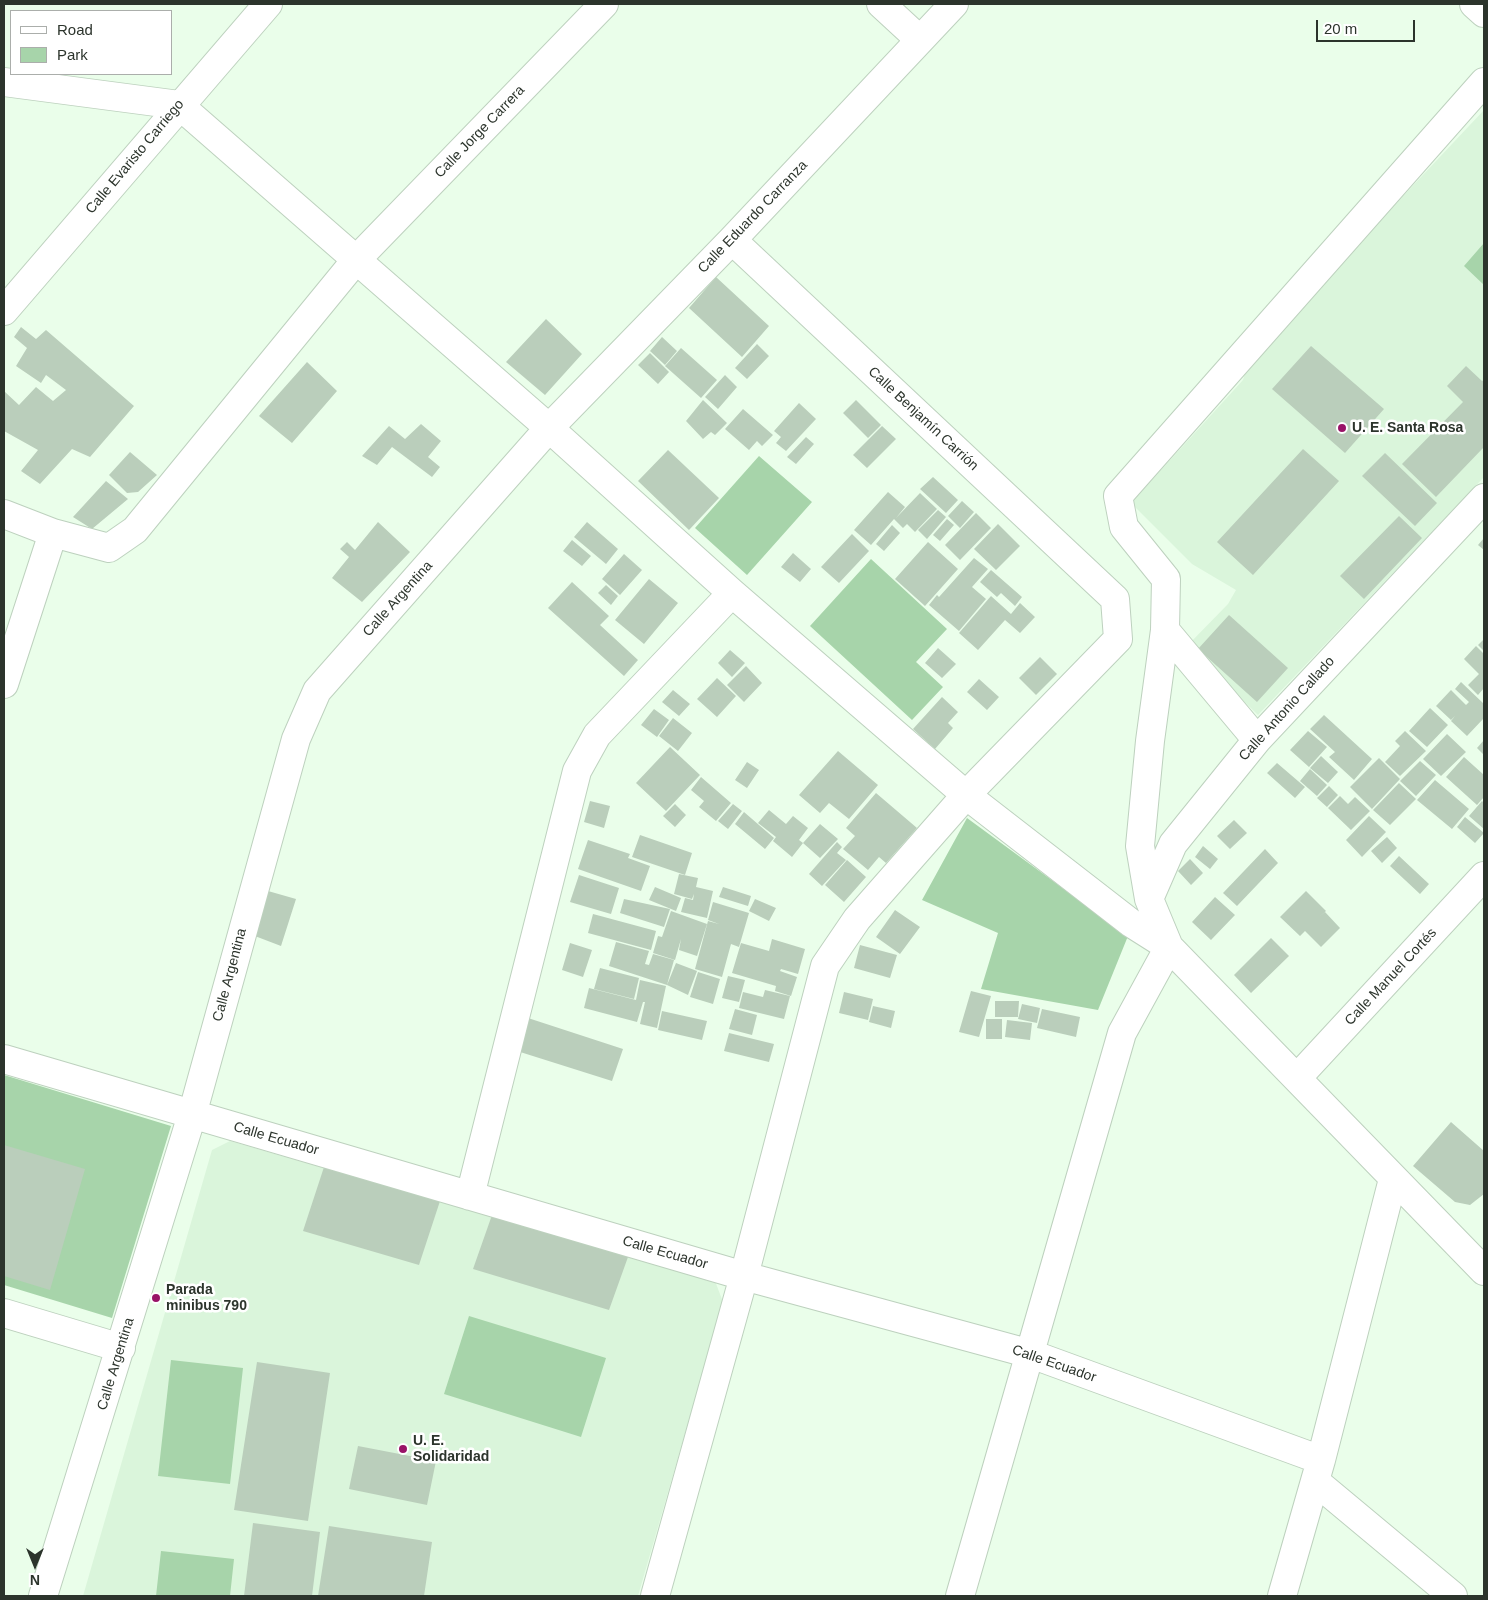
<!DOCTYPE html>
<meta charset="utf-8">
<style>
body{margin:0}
#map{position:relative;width:1488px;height:1600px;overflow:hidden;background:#eafeea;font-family:Helvetica,sans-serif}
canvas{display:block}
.frame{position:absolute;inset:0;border:5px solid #2c342c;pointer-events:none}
.legend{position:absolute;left:10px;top:10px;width:162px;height:65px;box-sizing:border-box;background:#fff;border:1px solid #abaeab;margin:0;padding:6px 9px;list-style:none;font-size:15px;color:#2c342c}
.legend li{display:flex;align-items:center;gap:10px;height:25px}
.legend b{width:25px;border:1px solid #abaeab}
.north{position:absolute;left:10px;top:1540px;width:50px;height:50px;-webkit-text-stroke:4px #fff;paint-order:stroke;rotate:180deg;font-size:14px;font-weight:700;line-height:20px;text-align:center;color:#2c342c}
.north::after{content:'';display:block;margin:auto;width:18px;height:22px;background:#2c342c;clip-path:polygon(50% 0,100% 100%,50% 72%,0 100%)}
.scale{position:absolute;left:1316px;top:20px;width:99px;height:22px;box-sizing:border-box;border:2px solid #2c342c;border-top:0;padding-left:6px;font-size:15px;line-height:18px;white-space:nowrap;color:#2c342c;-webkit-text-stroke:4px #fff;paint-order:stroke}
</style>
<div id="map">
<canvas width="1488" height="1600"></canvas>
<div class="frame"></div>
<ul class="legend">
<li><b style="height:6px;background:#fff"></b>Road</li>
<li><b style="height:14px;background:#a7d4aa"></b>Park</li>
</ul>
<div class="north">N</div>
<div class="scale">20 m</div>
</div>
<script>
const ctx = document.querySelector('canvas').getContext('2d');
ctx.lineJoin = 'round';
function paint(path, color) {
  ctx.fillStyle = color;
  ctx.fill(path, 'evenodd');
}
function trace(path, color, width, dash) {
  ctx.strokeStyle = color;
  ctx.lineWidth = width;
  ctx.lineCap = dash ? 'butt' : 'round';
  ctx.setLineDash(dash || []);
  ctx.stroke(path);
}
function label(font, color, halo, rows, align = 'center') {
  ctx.font = font + ' Helvetica,sans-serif';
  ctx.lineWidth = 5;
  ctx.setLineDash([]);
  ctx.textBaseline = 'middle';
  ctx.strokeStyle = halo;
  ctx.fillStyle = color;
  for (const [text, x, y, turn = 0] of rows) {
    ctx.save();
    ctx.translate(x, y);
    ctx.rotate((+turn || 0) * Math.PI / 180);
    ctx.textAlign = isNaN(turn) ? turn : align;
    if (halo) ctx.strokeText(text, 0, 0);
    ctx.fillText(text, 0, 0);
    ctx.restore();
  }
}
paint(new Path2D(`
 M1484,110V477L1258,715L1187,646L1228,604L1236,590L1192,564L1131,503L1243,380L1249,360Z
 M230,1141L715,1281L723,1302L638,1596H83L212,1150Z`), '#daf5db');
paint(new Path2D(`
 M1484,243V285L1464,266Z
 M759,456L812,502L747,575L695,528Z
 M871,559L947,629L916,662L943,687L912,720L810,626Z
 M967,818L1128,936L1098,1010L981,989L998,933L922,900Z
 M4,1075L171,1126L112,1318L4,1285Z
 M469,1316L606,1358L581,1437L444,1394Z
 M171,1360L243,1368L230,1484L158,1476Z
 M161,1551L234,1559L230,1596H156Z`), '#a7d4aa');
paint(new Path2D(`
 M716,277L769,326L742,357L689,308Z
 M546,319L582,354L545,395L506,362Z
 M21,327L36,339L46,330L134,406L90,457L72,449L40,484L21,471L38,450L4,431V391L19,405L36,387L53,401L66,390L46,375L41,383L16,366L27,348L14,337Z
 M662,337L677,351L665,365L650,351Z
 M757,344L769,356L747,379L735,368Z
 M1311,346L1384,409L1345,453L1272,389Z
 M681,348L717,380L701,398L665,366Z
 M650,353L669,372L658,384L638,365Z
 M307,362L337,391L292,443L259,416Z
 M1466,366L1482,381L1484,380V447L1436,497L1402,464L1463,402L1447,386Z
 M725,375L737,387L718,409L705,397Z
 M703,400L727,423L715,435L711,432L703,439L686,421Z
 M856,400L881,425L868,438L843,413Z
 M799,403L816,419L786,451L776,443L781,437L774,431Z
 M743,409L773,435L762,446L757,441L749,450L725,429Z
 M421,424L441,441L428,457L440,467L432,477L392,447L377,465L362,456L389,426L405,439Z
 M882,426L896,439L867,468L853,455Z
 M806,437L814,444L796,464L787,457Z
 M1303,449L1339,481L1253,575L1217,542Z
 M668,450L719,498L689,530L638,481Z
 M130,452L157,475L138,492L127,493L109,475Z
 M1385,453L1437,503L1415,526L1362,476Z
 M933,477L958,500L946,513L920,489Z
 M106,481L128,499L92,529L73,517Z
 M888,492L905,507L896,518L920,493L937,509L915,532L907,524L903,528L894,519L871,545L854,530Z
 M962,501L974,512L960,528L948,516Z
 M938,510L946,517L927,539L918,530Z
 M976,513L991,528L960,560L945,545Z
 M1399,516L1422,538L1364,599L1340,576Z
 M947,519L954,525L940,541L933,535Z
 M378,522L410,552L362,602L332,578L349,557L340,549L347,542L355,550Z
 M587,522L618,549L606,564L574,537Z
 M998,524L1020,546L996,570L974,549Z
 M892,525L900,533L884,551L876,544Z
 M852,534L869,551L839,583L821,567Z
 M1484,538V550L1478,545Z
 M572,540L591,556L582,566L563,551Z
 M928,542L958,569L925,606L895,579Z
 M793,553L811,569L800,582L781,567Z
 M624,554L642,570L620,595L602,579Z
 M974,558L988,569L972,587L986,599L959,631L929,605L937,595L939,597Z
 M991,570L1022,597L1015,606L1001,593L997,597L980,582Z
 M649,579L678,603L644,644L615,620Z
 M572,582L609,616L600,625L638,660L624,676L548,608Z
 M606,585L618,596L611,605L598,593Z
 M991,596L1011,614L1020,603L1035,617L1020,633L1005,620L978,650L959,633Z
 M1229,615L1288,668L1257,702L1198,649Z
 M1484,639V651L1478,645Z
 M1476,646L1484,654V688L1478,695L1468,685L1479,674L1464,659Z
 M938,648L956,664L942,678L925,663Z
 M730,650L745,663L732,677L718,663Z
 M1040,657L1057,674L1036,695L1019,678Z
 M746,666L762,683L744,702L727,685Z
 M717,678L736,696L717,717L697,699Z
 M979,679L999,697L987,710L967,692Z
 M1461,682L1484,704V718L1467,736L1451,721L1455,716L1451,720L1436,706L1451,690L1466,705L1469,702L1455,689Z
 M673,690L690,704L679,716L662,702Z
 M942,697L958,712L948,723L953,728L935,749L913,729Z
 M1430,708L1448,725L1427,747L1409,731Z
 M654,709L669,720L657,737L641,725Z
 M1324,715L1372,759L1354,780L1329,757L1335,752L1310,729Z
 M673,718L692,733L678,751L659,736Z
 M1308,731L1327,747L1309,767L1290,750Z
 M1405,731L1426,751L1400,776L1385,762L1400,746L1395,741Z
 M1447,734L1466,752L1441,776L1423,759Z
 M1484,740V755L1477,748Z
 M670,747L700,775L666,811L636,783Z
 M838,751L878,785L849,819L829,803L820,813L799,795Z
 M1321,756L1338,772L1328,783L1310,768Z
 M1464,757L1484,775V797L1477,805L1446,777Z
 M1379,758L1400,779L1372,809L1350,787Z
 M1420,761L1436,775L1416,796L1400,781Z
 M747,762L759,770L747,788L735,780Z
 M1277,763L1305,787L1295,798L1267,773Z
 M1310,769L1327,785L1317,796L1300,781Z
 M701,777L731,803L716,821L699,807L704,801L691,790Z
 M1435,780L1469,809L1452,829L1417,800Z
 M1399,783L1416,799L1390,825L1373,810Z
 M1329,786L1338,795L1327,807L1317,798Z
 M876,793L917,828L886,863L879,857L868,870L843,849L855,836L846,828Z
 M1340,796L1348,804L1355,797L1370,811L1351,830L1328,808Z
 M590,801L610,806L604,828L584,822Z
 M1482,801L1484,803V829L1469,816Z
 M675,804L686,815L675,827L663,816Z
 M733,804L742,811L728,829L718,821Z
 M769,810L786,824L793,816L808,828L799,840L803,843L792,857L773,841L776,837L758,823Z
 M744,812L774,838L765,849L735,824Z
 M1369,816L1386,832L1362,857L1346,840Z
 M1465,817L1484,833L1475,843L1457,827Z
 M1234,820L1247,833L1230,849L1217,836Z
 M820,824L838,839L820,858L803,843Z
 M640,835L692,853L685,875L632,857Z
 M1387,837L1397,848L1382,863L1371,851Z
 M588,840L630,854L628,858L650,866L641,891L578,869Z
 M837,842L842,847L837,853L846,860L822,886L809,874Z
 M1203,846L1218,859L1210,869L1195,857Z
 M1265,849L1278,863L1237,906L1223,893Z
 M1399,856L1429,884L1420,894L1390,866Z
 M1190,859L1203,873L1191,885L1178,871Z
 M847,860L866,877L844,902L825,885Z
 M679,874L698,878L696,887L713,891L707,918L681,912L685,898L693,900L694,894L692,899L674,894Z
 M579,875L619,888L611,914L570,902Z
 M655,887L681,898L676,911L649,900Z
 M723,887L751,896L748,906L719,897Z
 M261,889L296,899L281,946L247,933Z
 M1306,891L1326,911L1319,917L1325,912L1340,928L1321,947L1305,931L1300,936L1280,917Z
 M1215,897L1235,915L1211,940L1192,922Z
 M624,899L670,909L664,927L620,913Z
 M755,899L776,908L769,921L749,911Z
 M713,902L749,913L739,947L731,944L722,977L695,969L708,921L719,924L708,920Z
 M895,910L920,927L900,954L876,937Z
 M671,911L707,924L697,956L679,950L681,939L675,960L653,953L658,936L662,937Z
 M593,914L656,931L651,950L588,933Z
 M1271,938L1289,956L1251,993L1234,975Z
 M772,939L805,949L798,974L781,969L780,971L797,977L791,996L775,991L776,986L732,973L741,943L769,951Z
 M616,942L649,951L645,964L649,965L653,954L674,960L667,985L609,966Z
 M570,943L592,950L583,977L562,970Z
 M860,945L897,955L890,978L854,968Z
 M676,963L697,971L688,995L667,985Z
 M600,968L639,978L634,999L594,989Z
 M698,972L720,979L713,1004L690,997Z
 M728,976L745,980L739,1002L722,998Z
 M640,980L666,986L657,1028L640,1024L645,1002H643L637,1022L584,1008L589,988L636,1000Z
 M765,990L790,996L784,1019L739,1008L743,992L763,997Z
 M971,991L991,996L979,1037L959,1032Z
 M844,992L873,999L868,1020L839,1013Z
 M995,1001H1019L1018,1017H995Z
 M1022,1004L1040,1008L1037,1023L1018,1019Z
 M873,1006L895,1011L891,1028L869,1022Z
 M735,1009L757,1015L752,1035L729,1029Z
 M1042,1009L1080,1017L1076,1037L1037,1028Z
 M662,1011L707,1021L702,1040L658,1030Z
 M528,1018L623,1049L612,1081L517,1051Z
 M986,1019H1002V1039H986Z
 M1007,1020L1032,1023L1030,1040L1005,1037Z
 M729,1033L774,1044L769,1062L724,1051Z
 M1451,1122L1484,1151V1194L1470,1205L1455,1202L1413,1166Z
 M4,1145L85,1169L50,1290L4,1276Z
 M324,1167L440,1201L419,1265L303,1231Z
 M492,1215L628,1257L609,1310L473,1269Z
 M257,1362L330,1373L308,1521L234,1510Z
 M358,1446L436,1461L427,1505L349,1489Z
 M253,1523L320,1532L312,1596H244Z
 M329,1526L432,1542L424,1596H318Z`), '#bacebb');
const minor = new Path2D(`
 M881,4L920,40
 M1474,4L1484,13
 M4,82L179,105L549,428L732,593L966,795L1131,923L1169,947L1484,1271
 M4,311L268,4
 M4,514L53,533L109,548L135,530L356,260L604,4
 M1165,630L1257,740
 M4,684L53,533
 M1149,899L1140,846L1150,741L1165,630L1166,579L1124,527L1118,496L1484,82
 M4,1059L744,1276L1031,1354L1321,1460
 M1297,1078L1484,876
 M470,1196L577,771L597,735L732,593
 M4,1313L121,1348
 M1315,1481L1453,1596
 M43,1596L192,1115L296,739L317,691L549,428L732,240L954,4
 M655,1596L744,1276L825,966L857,919L966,795L1118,639L1115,599L732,240
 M960,1596L1122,1033L1169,947L1149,899L1173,844L1257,740L1484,498
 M1282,1596L1321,1460L1393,1179`);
trace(minor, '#bdd1be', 30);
trace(minor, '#fff', 28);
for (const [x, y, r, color] of [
 [1342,428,5,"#991367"],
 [156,1298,5,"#991367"],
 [403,1449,5,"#991367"]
]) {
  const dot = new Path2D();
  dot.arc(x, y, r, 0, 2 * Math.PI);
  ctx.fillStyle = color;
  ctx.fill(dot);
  trace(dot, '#fff', 2);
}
label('14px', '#2c342c', '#fff', [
 ["Calle Jorge Carrera",480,132,-46],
 ["Calle Evaristo Carriego",135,157,-50],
 ["Calle Eduardo Carranza",753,217,-46],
 ["Calle Benjamín Carrión",923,419,43],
 ["Calle Argentina",398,599,-48],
 ["Calle Antonio Callado",1287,709,-48],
 ["Calle Argentina",230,975,-75],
 ["Calle Manuel Cortés",1391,977,-47],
 ["Calle Ecuador",276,1139,16],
 ["Calle Ecuador",665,1253,16],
 ["Calle Argentina",116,1364,-73],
 ["Calle Ecuador",1054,1364,19]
]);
label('bold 14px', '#2c342c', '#fff', [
 ["U. E. Santa Rosa",1352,428],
 ["Parada",166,1290],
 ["minibus 790",166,1306],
 ["U. E.",413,1441],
 ["Solidaridad",413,1457]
], 'left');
</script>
